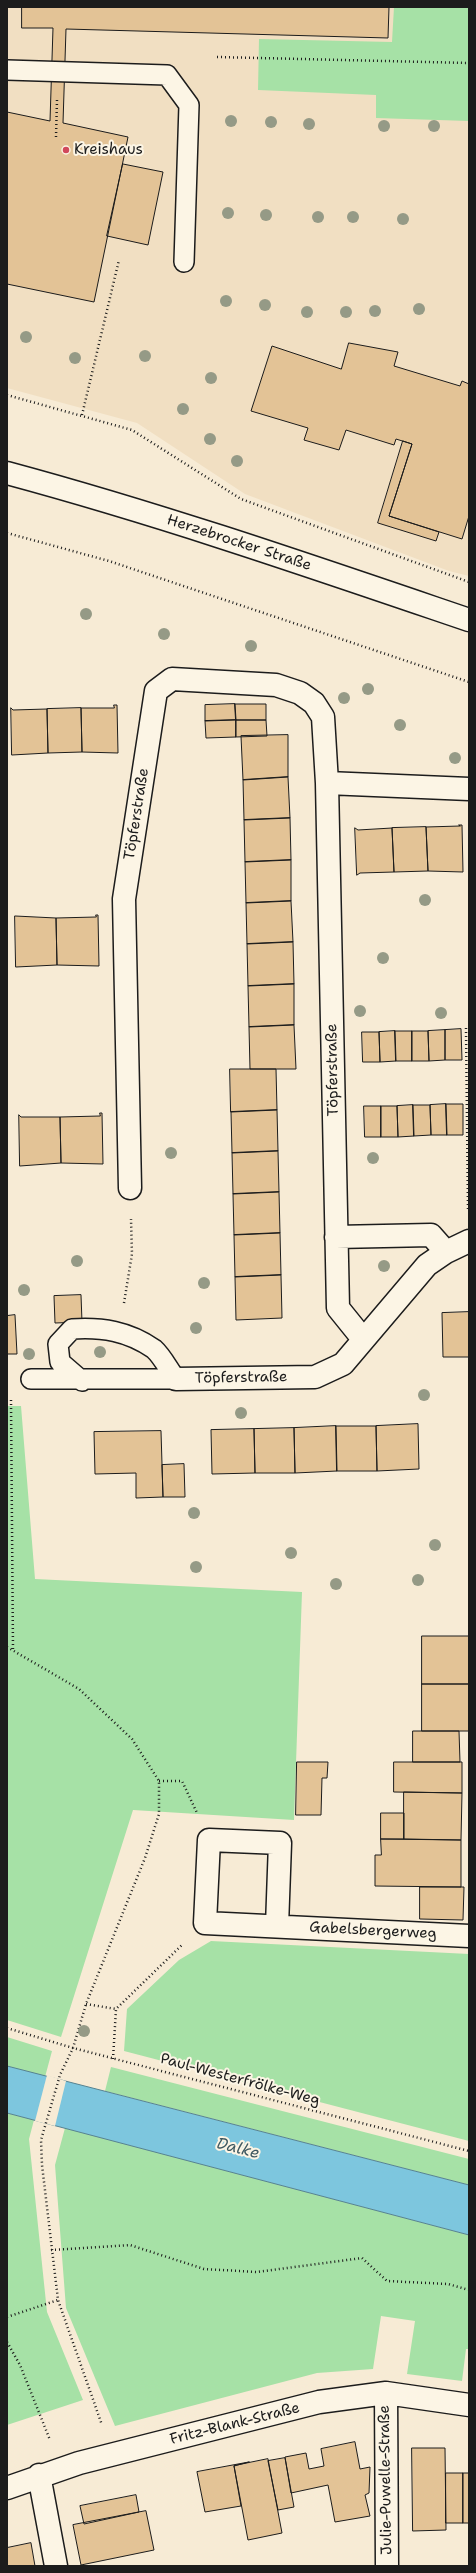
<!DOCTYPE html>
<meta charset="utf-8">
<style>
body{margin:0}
#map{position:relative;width:476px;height:2573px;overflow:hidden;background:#f7ebd5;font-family:"Shantell Sans",sans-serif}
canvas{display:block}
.frame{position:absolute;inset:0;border:8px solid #1c1c1c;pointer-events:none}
</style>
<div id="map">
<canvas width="476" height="2573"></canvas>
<div class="frame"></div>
</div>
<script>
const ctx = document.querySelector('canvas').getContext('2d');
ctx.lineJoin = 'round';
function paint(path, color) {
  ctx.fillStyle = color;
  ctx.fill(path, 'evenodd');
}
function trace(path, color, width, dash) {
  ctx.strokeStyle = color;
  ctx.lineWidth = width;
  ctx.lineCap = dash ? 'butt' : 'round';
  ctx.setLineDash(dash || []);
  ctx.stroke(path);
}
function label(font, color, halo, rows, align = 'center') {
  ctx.font = font + ' "Shantell Sans",sans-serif';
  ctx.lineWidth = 4;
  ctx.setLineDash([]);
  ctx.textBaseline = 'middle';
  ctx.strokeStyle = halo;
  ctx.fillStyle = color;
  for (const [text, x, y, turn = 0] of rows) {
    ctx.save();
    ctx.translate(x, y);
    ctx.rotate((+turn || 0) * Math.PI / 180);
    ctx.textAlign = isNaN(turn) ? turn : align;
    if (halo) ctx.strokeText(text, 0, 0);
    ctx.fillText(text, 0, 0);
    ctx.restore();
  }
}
paint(new Path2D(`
 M7,7H469V576L449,571L245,494L137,423L7,388Z`), '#f1dfc2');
paint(new Path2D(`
 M394,7H469V121L376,118V95L258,90L259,39L392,42Z
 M7,1406H21L35,1579L302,1592L294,1820L133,1810L61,2037L7,2020Z
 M211,1941L469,1954V2141L124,2051L127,2009L179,1960Z
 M7,2037L52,2051L45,2077L7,2066Z
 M111,2067L469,2159V2185L105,2091Z
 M7,2113L34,2120L29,2139L47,2312L83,2400L7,2425Z
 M65,2128L469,2235V2349H466L462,2381L407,2374L415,2321L381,2316L373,2369L317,2373L115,2426L66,2308L55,2165Z`), '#a6e1a6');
const water = new Path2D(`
 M7,2066L469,2185V2235L7,2113Z`);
paint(water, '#7dc6de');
trace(water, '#568290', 1);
paint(new Path2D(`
 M47,2075L66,2081L55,2126L35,2121Z`), '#f7ebd5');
const building = new Path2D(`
 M22,7H389L388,38L66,29L63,123L128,137L94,302L7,284V112L50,121L53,28H22Z
 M123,164L163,172L148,245L107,236Z
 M349,343L398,352L394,366L460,386L462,381L469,384V516L462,539L389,516L412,444L396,439L394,445L346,430L339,450L304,440L308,428L251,411L272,346L341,369Z
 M403,441L412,444L389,516L439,532L436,541L378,523Z
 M235,704H266V720H236Z
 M235,704L236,720L205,721V705Z
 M114,705H117L118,753L82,752L81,708H114Z
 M11,708L13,710L47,709L48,753L12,755Z
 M81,708L82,752L48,753L47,709Z
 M236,720V737L206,738L205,721Z
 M236,720H266L267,736L236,737Z
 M288,735V777L243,780L241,736Z
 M288,777L290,818L244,820L243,780Z
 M290,818L291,860L245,862L244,820Z
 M459,825H462L463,872L428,871L426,827L460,826Z
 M426,827L428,871L394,872L392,828Z
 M355,828L358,830L392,828L394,872L360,873L357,875Z
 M291,860V901L246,903L245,862Z
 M291,901L293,942L247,944L246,903Z
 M96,915H98L99,966L57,965L56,918L96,917Z
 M15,916L56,918L57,965L16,967Z
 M293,942L294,984L248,986L247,944Z
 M294,984V1025L249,1027L248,986Z
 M294,1025L296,1069H250L249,1027Z
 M461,1029L462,1060H445V1030Z
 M445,1030V1060L429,1061L428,1031Z
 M395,1031H412V1061H396Z
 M395,1031L396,1061L380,1062L379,1032Z
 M412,1031H428L429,1061H412Z
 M362,1032H379L380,1062H363Z
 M230,1069H276L277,1110L231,1112Z
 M446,1104H463V1135H447Z
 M446,1104L447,1135H431L430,1105Z
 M413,1105L414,1136L398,1137L397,1106Z
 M413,1105H430L431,1135L414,1136Z
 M364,1106H381V1137H365Z
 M381,1106H397L398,1137H381Z
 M277,1110L278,1151L232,1153L231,1112Z
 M100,1113H102L103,1164L61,1163L60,1117L100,1116Z
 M19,1115L21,1117H60L61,1163L20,1166Z
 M278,1151L279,1192L233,1194L232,1153Z
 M279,1192L280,1233L234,1235L233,1194Z
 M280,1233L281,1275L235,1277L234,1235Z
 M281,1275L282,1318L236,1320L235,1277Z
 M81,1295L82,1322L55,1323L54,1296Z
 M469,1312V1357H443L442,1313Z
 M15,1315L17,1354H7V1316Z
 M418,1424L419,1469L377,1471L376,1426Z
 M336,1426H376L377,1471H337Z
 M336,1426L337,1471L295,1473L294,1428Z
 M294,1428L295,1473H255L254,1429Z
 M254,1429L255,1473L212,1474L211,1430Z
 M161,1431L163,1497L136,1498V1473L95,1474L94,1432Z
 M184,1464L185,1497H163L162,1465Z
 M422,1636H469V1684H422Z
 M422,1684H469V1731H422Z
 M413,1731H459L460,1762H413Z
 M297,1762H328L327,1778H322L321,1815H296Z
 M394,1762H462V1793L394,1792Z
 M404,1792L462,1793L461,1840L404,1839Z
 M381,1813H404V1839H381Z
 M381,1839L461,1840V1887L375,1886V1855H381Z
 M420,1887H464L463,1920L420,1919Z
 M355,2442L360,2469L370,2467L369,2493L365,2495L370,2516L335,2522L328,2485L291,2493L285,2457L306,2453L309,2469L324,2466L321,2449Z
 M412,2448H445L446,2530L413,2531Z
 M285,2458L294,2507L278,2510L268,2461Z
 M268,2459L282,2533L248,2540L234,2466Z
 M249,2462L234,2466L241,2506L205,2512L197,2472Z
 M446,2473H463V2523H446Z
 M463,2473H469V2523H463Z
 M136,2495L139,2512L84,2524L80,2506Z
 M146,2511L154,2550L81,2565L73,2525Z
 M31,2543L35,2566H7V2548Z`);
paint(building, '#e3c396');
trace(building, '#1c1c1c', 1);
const service = new Path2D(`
 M7,70L167,75L189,105L184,262
 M31,1379H176
 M82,1381L60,1362L58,1344L72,1329C102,1327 128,1331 154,1349C162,1356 169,1370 176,1379`);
const minor = new Path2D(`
 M327,783L469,789
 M130,1188L124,899L156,691L172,679L276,685L300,693L314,703L323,717L327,783L338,1308L363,1339
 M336,1237L431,1235L446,1252
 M176,1379L315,1377L343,1364L427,1265L446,1252L469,1241
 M277,1926L280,1843L209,1840L205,1923L469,1936
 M386,2393L387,2566
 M39,2475L56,2566
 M7,2488L79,2463L319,2402L386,2393L469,2405`);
const secondary = new Path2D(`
 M7,473C163,515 316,568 469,620`);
trace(service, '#1c1c1c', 22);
trace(minor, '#1c1c1c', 25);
trace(secondary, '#1c1c1c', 25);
trace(new Path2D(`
 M217,57L469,63
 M56,137L57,100
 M7,395L132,430L241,499L469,582
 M82,415L119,260
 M7,533L109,561L469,682
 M466,1028L468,1211
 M124,1303L132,1254L131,1219
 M11,1400L13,1651
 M7,1647L79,1689L132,1739L159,1781V1814L145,1858L86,2004L73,2048L60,2075L41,2140L42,2165L58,2300L102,2425
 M159,1781H182L197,1813
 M86,2004L116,2009
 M7,2028L73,2048L469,2151
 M113,2059L116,2009L183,1944
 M51,2250L130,2245L204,2269L257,2272L362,2258L387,2281L448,2284L469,2290
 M7,2317L58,2300
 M7,2342L20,2365L50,2440`), '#1c1c1c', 2.5, [1, 3]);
trace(service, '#fcf5e5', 19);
trace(minor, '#fcf5e5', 22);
trace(secondary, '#fcf5e5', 22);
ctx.fillStyle = '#959a86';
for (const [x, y] of [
 [231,121],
 [271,122],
 [309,124],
 [384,126],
 [434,126],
 [228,213],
 [266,215],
 [318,217],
 [353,217],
 [403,219],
 [226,301],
 [265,305],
 [419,309],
 [375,311],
 [307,312],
 [346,312],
 [26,337],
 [145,356],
 [75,358],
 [211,378],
 [183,409],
 [210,439],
 [237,461],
 [86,614],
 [164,634],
 [251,646],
 [368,689],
 [344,698],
 [400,725],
 [455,758],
 [425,900],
 [383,958],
 [360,1011],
 [441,1013],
 [171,1153],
 [373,1158],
 [77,1261],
 [384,1266],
 [204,1283],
 [24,1290],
 [196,1328],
 [100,1352],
 [29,1354],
 [424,1395],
 [241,1413],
 [194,1513],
 [435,1545],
 [291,1553],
 [196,1567],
 [418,1580],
 [336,1584],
 [84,2031]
]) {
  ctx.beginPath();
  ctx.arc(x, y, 6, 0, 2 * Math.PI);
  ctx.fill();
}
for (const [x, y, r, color] of [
 [66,150,4,"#d1495b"]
]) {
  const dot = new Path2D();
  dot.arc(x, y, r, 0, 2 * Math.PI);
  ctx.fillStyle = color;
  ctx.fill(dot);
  trace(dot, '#fcf5e5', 1.5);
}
label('15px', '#1c1c1c', '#fcf5e5', [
 ["Kreishaus",74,150]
], 'left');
label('15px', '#1c1c1c', '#fcf5e5', [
 ["Herzebrocker Straße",239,543,18],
 ["Töpferstraße",137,814,-81],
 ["Töpferstraße",333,1070,-91],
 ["Töpferstraße",241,1378,-1],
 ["Gabelsbergerweg",373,1931,3],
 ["Paul-Westerfrölke-Weg",240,2080,15],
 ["Fritz-Blank-Straße",235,2424,-14],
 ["Julie-Puwelle-Straße",386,2480,-91]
]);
label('italic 16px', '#3e5860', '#fcf5e5', [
 ["Dalke",238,2149,14]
]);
</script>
